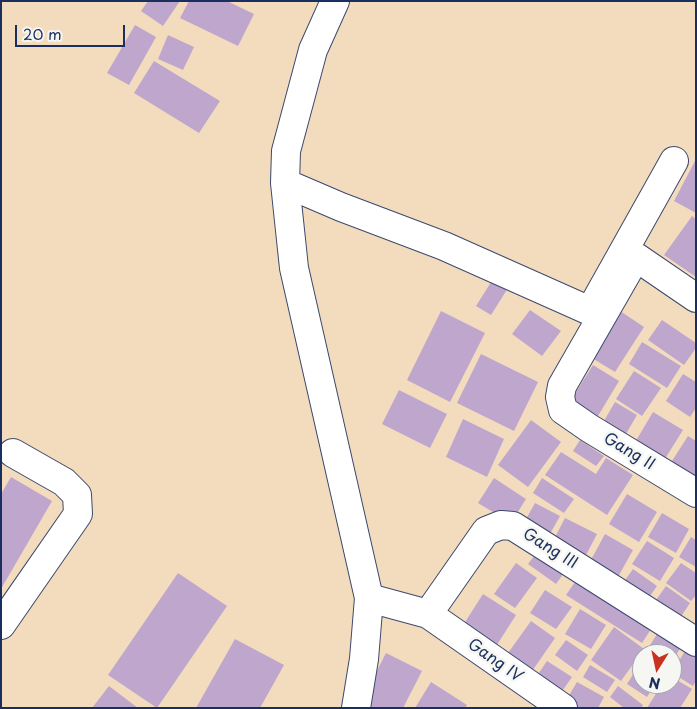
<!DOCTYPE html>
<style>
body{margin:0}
#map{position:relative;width:697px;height:709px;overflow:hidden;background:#f3dcbe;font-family:"Playpen Sans",sans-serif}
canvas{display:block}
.frame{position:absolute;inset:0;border:2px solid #1b2f5e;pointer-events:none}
.north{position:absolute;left:632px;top:644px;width:50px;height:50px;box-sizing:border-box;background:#f6f6f2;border:1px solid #9ea6b7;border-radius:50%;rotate:190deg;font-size:14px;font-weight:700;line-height:20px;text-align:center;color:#1b2f5e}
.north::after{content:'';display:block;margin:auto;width:18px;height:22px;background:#c8321e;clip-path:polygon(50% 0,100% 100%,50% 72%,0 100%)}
.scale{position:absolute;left:15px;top:25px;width:110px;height:22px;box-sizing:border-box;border:2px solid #1b2f5e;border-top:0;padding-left:6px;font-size:15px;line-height:18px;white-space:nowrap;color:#1b2f5e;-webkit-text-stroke:4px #f6f6f2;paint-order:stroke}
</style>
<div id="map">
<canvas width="697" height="709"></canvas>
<div class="frame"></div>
<div class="north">N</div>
<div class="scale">20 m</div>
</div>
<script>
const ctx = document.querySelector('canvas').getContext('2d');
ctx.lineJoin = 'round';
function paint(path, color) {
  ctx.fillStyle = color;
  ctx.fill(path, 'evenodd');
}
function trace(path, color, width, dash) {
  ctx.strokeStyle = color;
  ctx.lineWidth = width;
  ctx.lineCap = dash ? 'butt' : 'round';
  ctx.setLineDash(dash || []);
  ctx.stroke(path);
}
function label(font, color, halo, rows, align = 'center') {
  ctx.font = font + ' "Playpen Sans",sans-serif';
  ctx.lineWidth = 5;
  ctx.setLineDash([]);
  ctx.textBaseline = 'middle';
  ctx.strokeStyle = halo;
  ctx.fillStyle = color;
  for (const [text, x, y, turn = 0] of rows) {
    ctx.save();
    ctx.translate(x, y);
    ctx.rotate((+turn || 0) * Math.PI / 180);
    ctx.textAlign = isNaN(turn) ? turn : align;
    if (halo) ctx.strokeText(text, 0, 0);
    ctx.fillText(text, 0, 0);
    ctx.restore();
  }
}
paint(new Path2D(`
 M148,1H180L163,26L141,11Z
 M189,1H227L254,14L238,46L180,18Z
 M135,25L156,37L129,85L107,73Z
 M168,35L194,47L183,70L158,59Z
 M154,61L220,101L199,133L134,93Z
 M696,159V213L674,201Z
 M692,216L696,219V277L664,255Z
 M493,279L508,288L491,315L476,306Z
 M617,309L644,327L615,372L587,355Z
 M530,310L561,331L542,356L512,334Z
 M441,311L485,333L450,402L407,380Z
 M662,320L696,343V348L684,365L648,340Z
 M642,342L681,366L667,388L629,364Z
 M481,354L538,382L514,431L457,403Z
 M593,365L619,381L598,416L571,400Z
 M634,371L661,388L642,416L616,399Z
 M683,374L696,382V408L690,417L666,401Z
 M399,390L447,414L430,448L382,424Z
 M615,402L637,415L623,439L601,426Z
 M653,412L683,430L663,462L634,444Z
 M463,419L504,439L487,477L446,457Z
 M531,420L561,442L528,487L498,465Z
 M688,436L696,441V482L670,464Z
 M580,440L604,456L596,466L573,451Z
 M561,452L596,474L606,458L633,475L607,515L545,475Z
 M11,477L52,501L1,589V494Z
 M494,478L526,499L511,523L478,503Z
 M542,478L574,499L564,513L533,493Z
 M627,494L657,512L639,542L609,524Z
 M535,503L560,516L546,541L521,528Z
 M662,513L689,529L676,553L648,537Z
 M565,518L597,534L584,559L552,543Z
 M605,534L633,550L614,584L586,569Z
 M691,537L696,540V567L679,557Z
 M647,541L674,558L660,581L632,564Z
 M538,551L566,570L556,584L528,564Z
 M516,563L537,578L515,608L494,594Z
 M681,563L696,573V595L691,601L666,583Z
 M633,569L657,586L643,606L618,590Z
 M178,573L227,606L157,708L108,675Z
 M579,576L655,623L642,643L566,595Z
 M666,586L690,603L674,627L649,610Z
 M545,590L572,607L556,629L530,613Z
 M483,594L516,615L493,651L460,630Z
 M580,609L606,625L591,649L565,634Z
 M531,621L555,638L528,677L503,660Z
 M662,626L685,640L672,662V654H653L647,650Z
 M614,627L644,649L621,681L591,660Z
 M235,639L284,665L260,708H196Z
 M566,640L588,655L577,671L555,655Z
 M689,644L696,647V681L693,686L672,673Z
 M386,653L422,671L403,708H358Z
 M642,660V684H655L647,697L627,684Z
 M547,661L572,677L556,700L532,683Z
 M590,665L615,680L607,692L583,677Z
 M672,677L692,689L680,708H647L662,684H672Z
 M431,682L467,705L465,708H415Z
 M577,682L604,697L598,708H571L564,704Z
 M109,686L138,708H92Z
 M618,686L643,705L641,708H624L610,697Z`), '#bfa6cd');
const street = new Path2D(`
 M335,1L313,50L286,151L285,183L294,268L369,598L364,659L356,708
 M285,183L341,207L444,246L590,311L674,161
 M696,298L636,257L562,386L560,397L563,410L589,428L696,493
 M369,598L428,614L563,708
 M428,614L486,531L501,525L513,526L696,642
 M1,625L78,514L77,495L64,482L13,453`);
trace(street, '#3b496c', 30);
trace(street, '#fff', 28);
label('16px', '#1b2f5e', '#f6f6f2', [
 ["Gang II",629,452,31],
 ["Gang III",550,549,32],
 ["Gang IV",495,661,35]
]);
</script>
